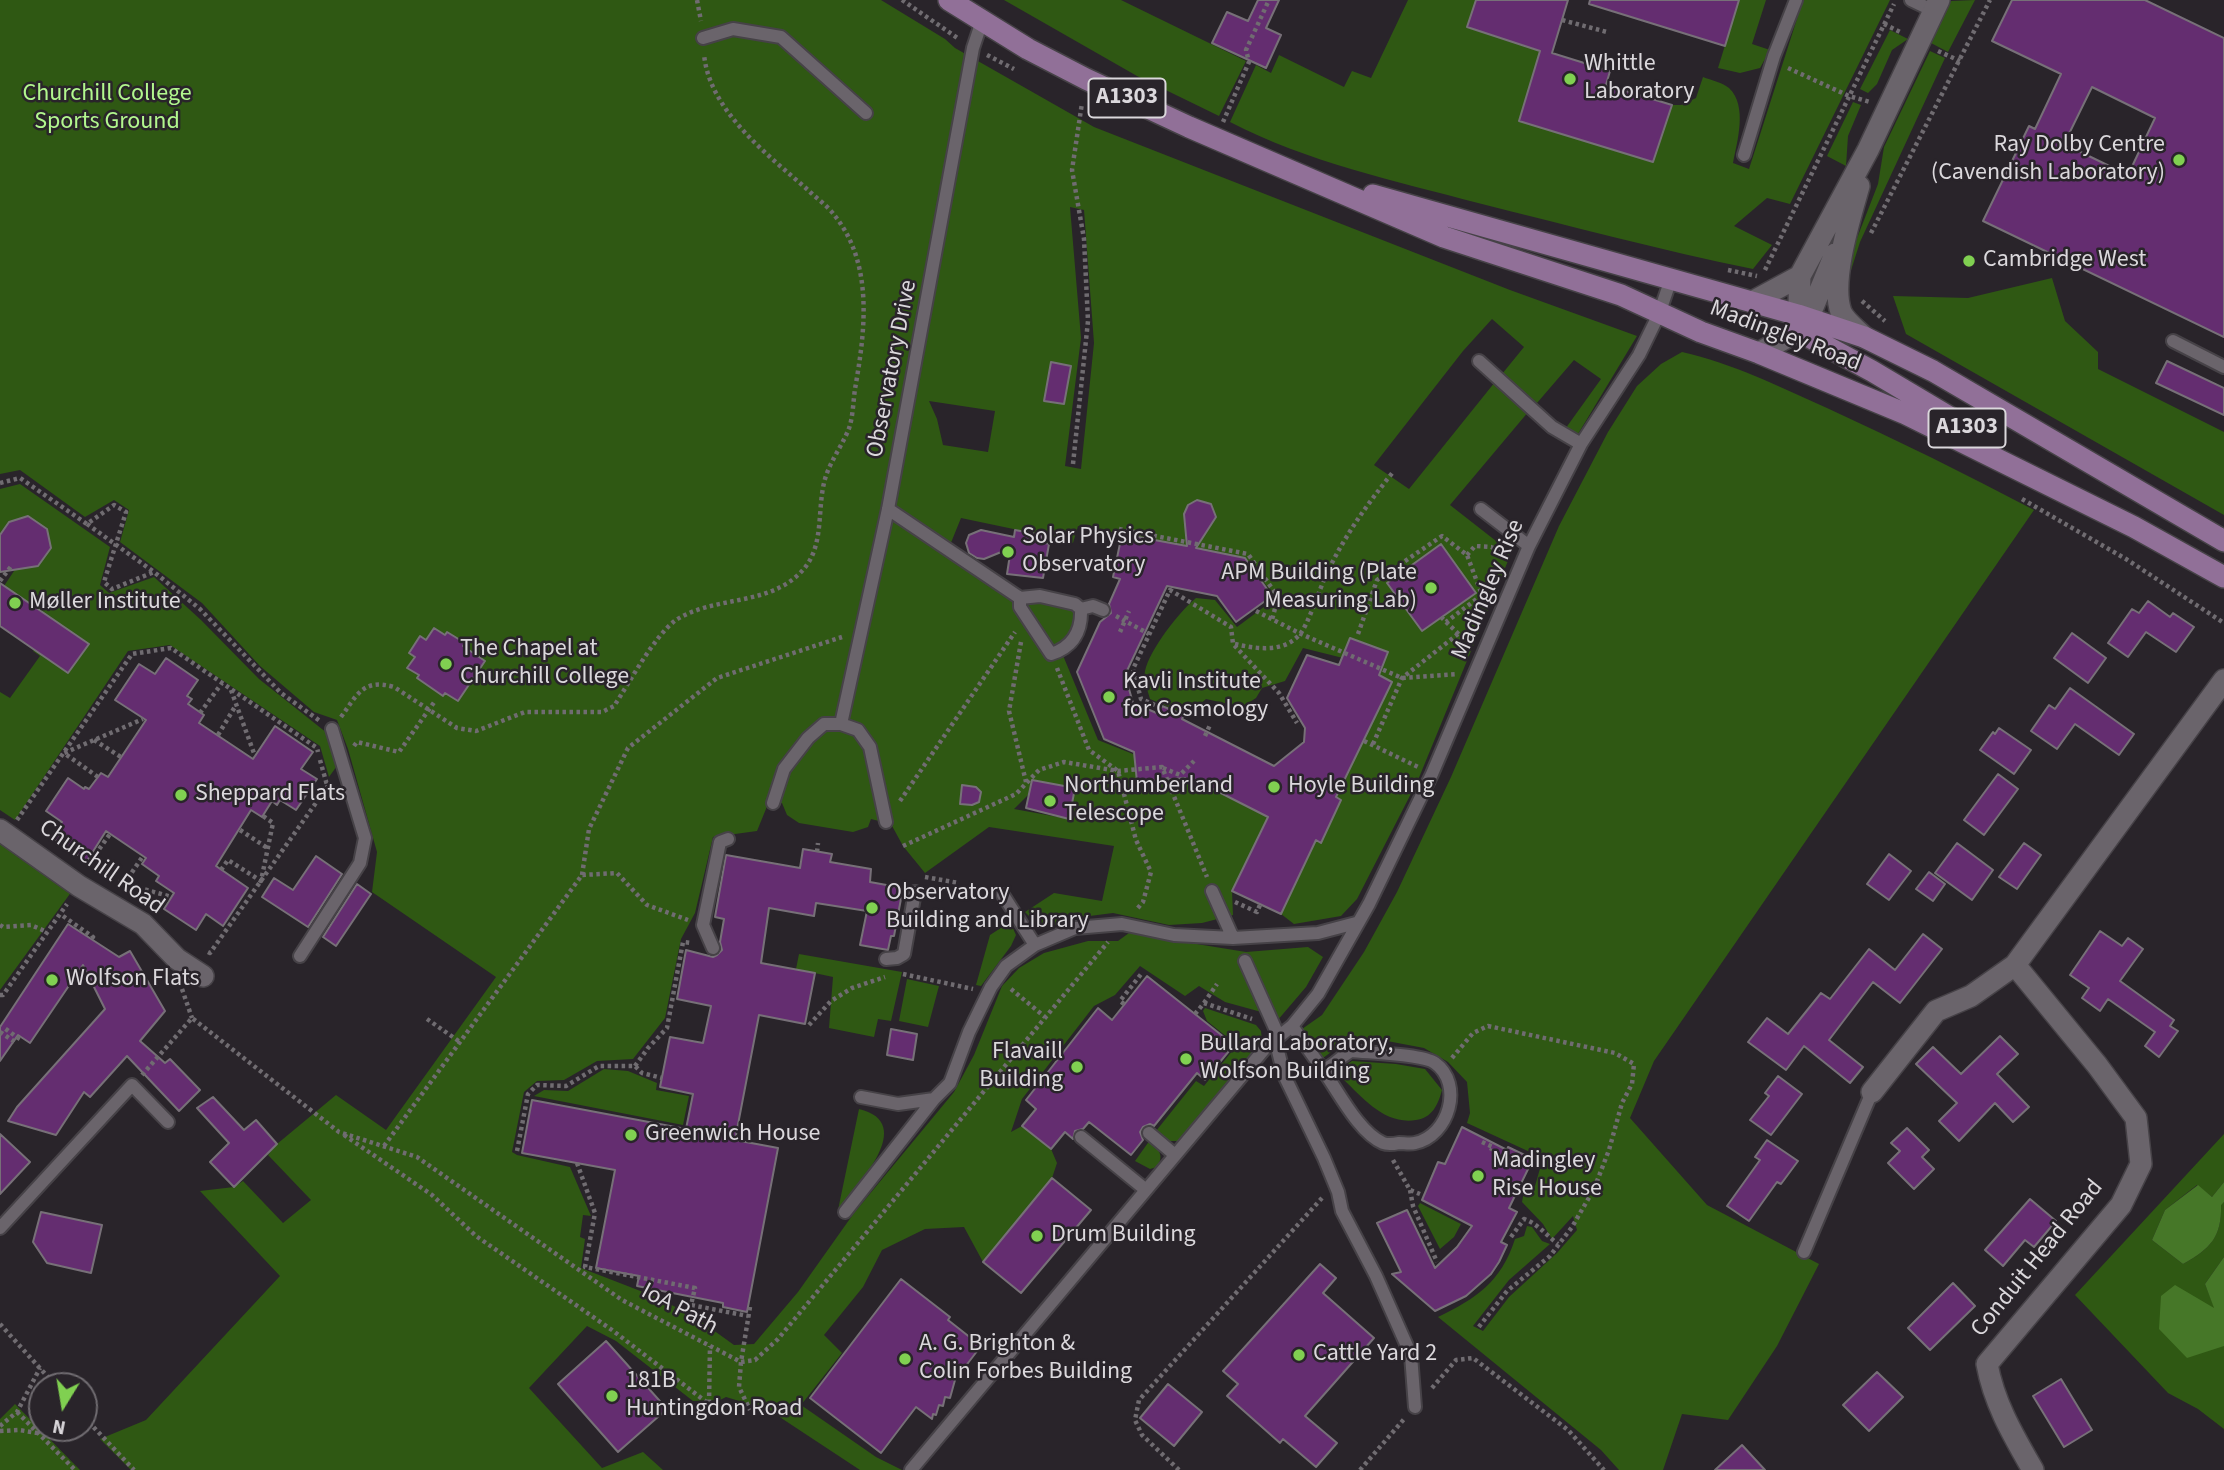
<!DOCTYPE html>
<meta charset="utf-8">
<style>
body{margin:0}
#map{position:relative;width:2224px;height:1470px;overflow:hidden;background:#29242a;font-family:"Source Sans 3",sans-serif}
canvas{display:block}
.north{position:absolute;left:28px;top:1372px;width:70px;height:70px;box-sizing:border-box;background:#29242a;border:2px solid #706c71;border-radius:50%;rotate:191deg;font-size:19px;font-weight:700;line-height:28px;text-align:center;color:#dbd8dc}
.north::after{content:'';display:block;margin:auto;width:24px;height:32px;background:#80d051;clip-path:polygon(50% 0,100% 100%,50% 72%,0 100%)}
</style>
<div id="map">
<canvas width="2224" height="1470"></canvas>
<div class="north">N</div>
</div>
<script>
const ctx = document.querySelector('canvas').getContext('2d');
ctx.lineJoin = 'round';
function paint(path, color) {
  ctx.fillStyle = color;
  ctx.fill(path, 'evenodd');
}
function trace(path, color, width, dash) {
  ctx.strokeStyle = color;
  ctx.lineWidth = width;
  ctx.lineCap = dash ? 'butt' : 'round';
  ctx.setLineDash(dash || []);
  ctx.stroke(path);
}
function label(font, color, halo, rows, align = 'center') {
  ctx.font = font + ' "Source Sans 3",sans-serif';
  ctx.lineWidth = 5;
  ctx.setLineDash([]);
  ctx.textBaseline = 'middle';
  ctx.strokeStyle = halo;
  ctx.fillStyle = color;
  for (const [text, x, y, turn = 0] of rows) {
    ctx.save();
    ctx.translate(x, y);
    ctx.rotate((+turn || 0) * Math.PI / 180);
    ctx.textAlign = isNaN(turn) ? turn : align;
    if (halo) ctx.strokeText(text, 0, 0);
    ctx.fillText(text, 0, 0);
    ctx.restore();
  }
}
paint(new Path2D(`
 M0,0H881L945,39L955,48L1094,127L1510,290L1637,336L1575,439L1563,432L1601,379L1574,360L1537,403L1502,374L1524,347L1492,319L1463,351L1374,465L1409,489L1495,382L1529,411L1450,505L1505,548L1510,556L1418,780L1357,899L1341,916L1294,924L1281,914L1316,840L1321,842L1341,800L1337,797L1391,681L1343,658L1303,648L1285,681L1262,688L1256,698L1242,707L1206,699L1187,715L1150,699C1148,691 1143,679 1145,671C1150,649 1179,612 1196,598L1215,600L1237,627L1276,598L1245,558L1078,526L1073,543L1051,538L1049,544L1041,542L1042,535L961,518L946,555L988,582L1015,604L1032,633L1062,653L1098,740L1173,770L1199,789L1203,784L1268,817L1232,891L1233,915L1202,923L1169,925L1113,913L1074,918L1050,927L1034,921L1025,912L1054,893L1102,901L1114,846L989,827L925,873L903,846L891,824L871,819L868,827L853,832L799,823L787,815L782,803L768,804L757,831L713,837L695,913L681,939L665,1018L633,1059L597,1061L564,1080L537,1081L524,1092L512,1152L517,1155L570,1167L591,1216L583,1215L580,1237L585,1239L581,1268L656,1297L695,1317L734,1345L754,1344L798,1292L854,1213L954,1092L974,1055L1002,986L1019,968L1044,953L1088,941H1118L1129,933L1246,952L1308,947L1323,957L1306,987L1277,1021L1265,1013L1225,1002L1199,986L1185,996L1140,966L1115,995L1094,1006L1022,1099L1011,1132L1022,1126L1051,1149L1057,1163L1052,1178L983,1262L964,1227L925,1229L882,1250L863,1287L824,1335L842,1353L801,1405L876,1457L902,1470H860L769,1410L726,1397L720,1400L693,1401L616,1341L587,1326L529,1388L602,1468L643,1452L663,1470H131L100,1439L146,1420L280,1276L200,1191L234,1187L243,1181L283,1223L311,1200L268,1155L277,1144L336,1095L386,1130L496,977L372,892L377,852L348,749L337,720L314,712L260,666L202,603L120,542L129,510L114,500L85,517L20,470L0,474ZM1070,207L1084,210L1094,343L1081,469L1065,466L1081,338ZM929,401L995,411L988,452L943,445L937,419ZM1032,780L1075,788L1069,819L1014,809L1029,794Z
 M1004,0H1121L1246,61L1219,116L1137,76Z
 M1408,0H1476L1468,27L1540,51L1519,121L1653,162L1672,105H1681L1696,98L1703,77C1711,80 1723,83 1729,88C1748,106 1737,142 1733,163L1749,169L1803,0H1890L1790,204L1767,198L1734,226L1772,245L1753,269C1660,250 1570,226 1478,203C1395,181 1307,162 1230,122L1256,65L1271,73L1279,55L1344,87L1352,71L1371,78Z
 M1739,0H1766L1752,44L1770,50L1760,68L1740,73L1718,68Z
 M1975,0L1948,52L1931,43L1951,1Z
 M1890,30L1908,39L1892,50L1877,84L1868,93L1860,89Z
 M1930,51L1945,58L1860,242L1847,283L1845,269L1878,184L1884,147Z
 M1853,102L1861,105L1848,136L1846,166L1827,156Z
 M2052,278L2065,321L2098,352V369L2224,432V515L1906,334L1893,296L1968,298Z
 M1682,352C1732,363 1780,387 1827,408C1897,440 1966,474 2034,510L1654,1061L1630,1118L1707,1205L1819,1264L1777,1346L1728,1420L1682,1414L1663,1470H1619L1601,1450L1438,1317C1477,1298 1501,1282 1515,1239L1524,1236L1527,1226L1532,1227L1542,1241L1550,1244L1509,1280L1473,1326L1483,1331L1509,1297L1557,1253L1577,1230L1573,1216L1552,1239L1543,1224L1522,1202L1524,1191L1535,1186L1543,1158L1467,1123L1470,1113L1467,1082L1448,1062L1424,1048L1387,1041H1346L1323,1058L1302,1029L1322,1015L1364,952L1397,892L1451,777L1559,526L1608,432L1637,386L1661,364Z
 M20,484L110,547L100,585L109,593L154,577L201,620L259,679L327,733L339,763L329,777L320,746L170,645L128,651L15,820L0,810V692L10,698L40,656L33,651L35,649L68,673L89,644L4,586L16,568L19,569L38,566L51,548L47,529L28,516L9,522L0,535V489Z
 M1035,600L1073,610C1082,627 1069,638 1057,648L1050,646L1026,608L1030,602Z
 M0,842L72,891L0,990Z
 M1010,922L1016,935L1011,946L981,986L976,985L990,935Z
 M799,954L902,972L891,1021L878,1019L874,1037L829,1028L833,977L796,969Z
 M907,979L939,986L928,1027L899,1021Z
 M1205,1008L1256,1025L1261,1031L1262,1042L1180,1141H1168L1156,1131L1196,1081L1204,1086L1237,1045L1207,1021L1203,1011Z
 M1352,1061L1396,1064L1425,1069L1442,1090C1438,1105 1432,1118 1416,1120C1385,1125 1364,1099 1343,1079V1067Z
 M604,1069L628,1071L657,1083L656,1090L689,1096L683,1125L534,1096L544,1090L568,1091Z
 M859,1109C918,1123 857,1185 838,1210Z
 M2224,1134V1182L2212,1197L2197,1185L2165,1210L2152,1240L2183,1264C2210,1249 2222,1237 2221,1204L2224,1202V1257L2205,1284L2215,1309L2221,1345L2224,1346V1429L2198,1409L2168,1393L2075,1295Z
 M1150,1140C1158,1149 1165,1155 1157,1167L1150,1169L1135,1161Z
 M1420,1203L1461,1224L1454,1237L1440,1249L1418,1206Z
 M15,1404L80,1470H0V1419Z`), '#2f5813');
paint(new Path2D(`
 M2224,1182V1202L2221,1205C2222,1237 2210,1249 2183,1264L2152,1240L2165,1210L2198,1185L2212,1197Z
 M2224,1257V1346L2187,1358L2159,1329L2161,1296L2175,1285L2214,1308L2205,1284Z`), '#467728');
const building = new Path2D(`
 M1258,0H1279L1266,28L1281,35L1266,68L1212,43L1227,12L1248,21Z
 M1476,0H1568L1552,53L1610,71L1606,85L1672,105L1653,162L1519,121L1540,51L1467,27Z
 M1590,0H1739L1725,46L1589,4Z
 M2012,0H2145L2224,38V337L1983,221L2029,126L2035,129L2061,74L1992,41ZM2092,87L2155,118L2128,175L2064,144Z
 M2167,361L2224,388V415L2156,383Z
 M1051,362L1071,366L1064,404L1044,401Z
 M1197,500L1211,504L1216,517L1196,548L1245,558L1272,596L1236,622L1217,596L1167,586L1125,675L1133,703L1159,714L1162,706L1184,715L1182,719L1274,766L1304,742L1305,728L1287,698L1307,655L1339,665L1350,638L1388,652L1379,675L1392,682L1336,797L1341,800L1321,843L1316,840L1281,914L1232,891L1268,817L1203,784L1199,789L1185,778L1137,782L1134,752L1104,739L1077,672L1100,622L1111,613L1109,604L1120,579L1113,577L1122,534L1187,546L1184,514L1188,505Z
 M28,516L47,529L51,548L38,566L0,572V535L9,522Z
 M981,530L1014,537L1015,530L1042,535L1041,542L1049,544L1043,578L1007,574L1011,548L984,559L977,558L969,553L966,543L969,535Z
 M1441,544L1476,593L1422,631L1387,583Z
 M0,583L89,644L68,673L0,626Z
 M2148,601L2170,617L2173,613L2194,627L2176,652L2146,632L2128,657L2108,643L2132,609L2139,613Z
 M434,628L445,635L447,632L465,643L463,646L485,661L458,701L445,693L443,696L417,678L419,675L407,668L415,657L409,653L420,636L426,640Z
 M2072,633L2106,658L2088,683L2054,658Z
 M166,658L198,680L187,696L192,699L188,704L204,715L199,723L253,759L275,726L313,752L301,769L317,779L296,810L280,800L277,805L272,801L262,817L251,810L216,866L248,888L223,926L206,914L196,930L164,909L174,893L156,881L159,876L142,864L146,858L106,831L87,861L51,837L62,822L46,811L68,778L84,789L85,787L89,789L101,773L108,777L146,720L115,700L139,664L155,674Z
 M2070,688L2134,734L2119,755L2075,724L2057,749L2031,731L2049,705L2055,709Z
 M1999,728L2031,750L2014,774L1980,750L1993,732L1995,734Z
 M1998,774L2018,789L1984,835L1964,820Z
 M1032,780L1075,788L1069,819L1026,808Z
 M962,785L976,787L981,792L979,802L972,805L960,804Z
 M1957,843L1993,870L1972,900L1935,873Z
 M2024,843L2041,855L2017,889L1999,877Z
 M803,849L832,854L830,862L871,869L870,882L903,888L894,936H891L888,950L860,945L867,911L816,903L814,916L769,908L761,963L815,973L805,1024L759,1015L735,1140L778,1148L747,1312L723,1307V1303L637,1286L639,1276L596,1268L615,1170L522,1153L532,1100L686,1129L693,1094L660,1087L670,1037L703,1043L711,1006L677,999L686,950L713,957L717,955L722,950L720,942L724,919L715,917L726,855L800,868Z
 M1889,854L1911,871L1889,900L1867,884Z
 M316,856L342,874L308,927L262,897L274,878L293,890Z
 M1929,872L1945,884L1933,901L1916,889Z
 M357,884L371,894L336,946L323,937Z
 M68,924L119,957L130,951L165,1011L140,1041L165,1063L170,1059L200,1090L179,1111L127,1056L90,1097L84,1092L56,1135L8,1121L17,1107L105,1009L83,965L30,1043L18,1035L0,1061V1027Z
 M2100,931L2122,946L2128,938L2143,949L2120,981L2174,1020L2170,1026L2178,1031L2159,1057L2145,1046L2155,1032L2108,999L2100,1011L2082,998L2089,988L2070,975Z
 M1923,934L1942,949L1900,1003L1873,982L1829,1040L1863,1067L1850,1083L1804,1046L1786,1070L1748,1042L1767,1018L1788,1034L1821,993L1830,999L1869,949L1895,970Z
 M1147,976L1234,1045L1205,1080L1197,1073L1154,1126L1150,1124L1143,1127L1140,1132L1143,1140L1131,1155L1089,1122L1083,1129L1075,1131L1073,1139L1065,1132L1051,1149L1022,1126L1036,1109L1026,1100L1098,1008L1112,1020Z
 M891,1029L917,1034L913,1060L887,1055Z
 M2000,1036L2018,1054L1997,1074L2029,1107L2013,1122L1995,1103L1959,1141L1939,1121L1957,1103L1916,1064L1933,1047L1961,1074Z
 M1778,1076L1802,1094L1771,1135L1750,1120L1769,1096L1765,1093Z
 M213,1097L244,1130L256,1120L277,1144L234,1187L210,1162L229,1143L197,1108Z
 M1462,1127L1507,1150L1508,1147L1533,1159L1509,1208L1517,1212L1501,1242L1507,1245L1499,1262L1491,1274L1466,1296L1435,1311L1392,1274L1401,1272L1377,1223L1407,1210L1435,1268L1457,1247L1472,1226L1422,1200L1438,1162L1445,1164Z
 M1907,1128L1929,1150L1922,1157L1934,1169L1914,1189L1888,1163L1900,1151L1891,1143Z
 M0,1134L30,1162L0,1194Z
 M1767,1140L1798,1161L1781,1184L1777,1182L1749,1221L1727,1206L1760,1160L1755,1157Z
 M1052,1178L1091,1210L1021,1293L983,1262Z
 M2030,1199L2056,1221L2034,1247L2025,1240L2003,1266L1985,1250Z
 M41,1212L102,1225L91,1273L47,1263L33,1242Z
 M1320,1264L1336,1278L1323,1293L1374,1338L1305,1416L1337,1443L1316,1467L1283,1439L1280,1443L1227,1396L1238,1384L1223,1371Z
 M901,1279L950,1317L948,1320L981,1346L955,1380L950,1398L945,1397L943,1406L939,1405L936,1415L933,1414L932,1419L916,1407L881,1453L810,1398Z
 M1953,1283L1975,1306L1930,1350L1908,1328Z
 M606,1341L667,1409L618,1452L558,1384Z
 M1877,1372L1903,1397L1869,1431L1843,1405Z
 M2061,1379L2092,1430L2064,1447L2033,1396Z
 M1168,1384L1202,1412L1174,1446L1140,1418Z
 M1742,1445L1765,1470H1715Z`);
paint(building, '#642d70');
trace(building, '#777078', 2);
const service = new Path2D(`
 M1911,0L1934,11
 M703,38L733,29L781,37L866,113
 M1744,155L1774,56L1796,0
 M2173,341L2224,367
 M1479,361L1552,427L1581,444
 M888,509L1020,598
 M1481,509L1529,546
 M1040,596L1075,604L1081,609C1082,631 1073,647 1051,654L1020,607V598Z
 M1081,609L1093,606L1103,610
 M841,724L888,509L973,48L982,21
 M773,803L784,769L808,738L824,724H841L858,730L870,747L886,822
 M1212,891L1233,938
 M1003,895L1035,945
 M713,948L703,925L720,842L728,839
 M300,956L360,863L365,838L332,729
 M886,959L897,958L904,954L915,892
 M1245,961L1279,1037
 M1292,1026L1323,1070
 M1275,1039L1284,1075L1324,1158L1338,1192L1342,1211L1376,1276L1411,1355L1415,1407
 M1351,1051C1369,1053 1422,1054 1435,1063C1464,1084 1449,1136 1415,1143C1410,1144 1404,1143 1399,1143C1394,1144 1388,1145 1383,1143C1359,1133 1338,1091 1323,1070C1334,1066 1340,1057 1351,1051Z
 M861,1097L898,1104L934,1099L950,1083L969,1032L991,987L1006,966L1035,945L1075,928L1122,924L1174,935L1233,938L1318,933L1356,923
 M1149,1133L1175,1155
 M1081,1137L1146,1190
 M845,1212L934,1099
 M0,1228L132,1085L168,1122
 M1804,1252L1872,1092
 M911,1470L1267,1046L1292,1026L1318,994L1369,904L1432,774L1529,546L1581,444L1639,355L1659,314L1671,279`);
const minor = new Path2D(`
 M1859,186C1850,218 1830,281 1841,312C1845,321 1857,330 1864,337
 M1752,302L1800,276L1868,150L1939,0
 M1798,331L1800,276
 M1759,353L1798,331L1811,312L1835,254
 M0,830L79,886L143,924L177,959L203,976
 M2015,965L2097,1065L2136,1118L2141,1164L2121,1205L1987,1364C1994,1403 2013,1435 2033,1470
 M1872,1092L1936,1011L1971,996L2015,965L2224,680`);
const primary = new Path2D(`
 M949,0L1028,49L1086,79L1189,127L1444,237L1621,295L1701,332L1759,353L1906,414L2134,527L2224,577
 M1373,195L1798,315L1864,337L1933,371L2224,541
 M1798,331L1872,371L1988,440`);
trace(service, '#464247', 16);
trace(minor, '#464247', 24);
trace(primary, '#464247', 24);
trace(new Path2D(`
 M697,0L701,21
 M902,0L959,39
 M1562,20L1607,32
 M1884,24L1902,33
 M1938,51L1960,61
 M987,55L1014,69
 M1788,68L1849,96L1870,102
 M1223,122L1249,62L1246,50L1269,0
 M1871,233L1990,0
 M1728,270L1757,276
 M1765,270L1894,4
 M1862,301L1885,321
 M1073,464L1088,321L1084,239L1072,170L1082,103
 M0,483L20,478L87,524L114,505L126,512L104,582L112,589L154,572L200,609L281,693L320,721
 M2022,499L2126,559L2224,623
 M87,524L154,572
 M1119,529L1248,554L1278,597L1272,620
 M1467,555L1475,546L1491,547L1506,553
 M0,581L12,565
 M1256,611L1301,634L1402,678L1458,674
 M1116,616L1149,634
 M1441,617L1470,645
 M1358,634L1377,580L1442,536L1467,555L1482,595L1446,622
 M1021,642L1009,711L1026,782
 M1235,644C1257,649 1284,653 1300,634C1308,625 1320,588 1326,575C1345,535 1366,506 1393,472
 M1057,668L1089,750L1118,771L1136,840L1151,872L1143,902L1137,909
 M231,690L255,756
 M1155,705L1141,699L1133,669L1170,590L1231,627L1233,644L1279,693L1297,723
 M200,713L222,683
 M341,717C357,695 363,678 394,687L457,728L476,731L525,712H602L614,706C630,682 654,636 676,620C713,596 766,606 799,574C826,549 816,511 825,479C830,462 841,447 848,431C853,419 853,403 855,389C865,332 874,265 835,216C828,206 816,198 808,190C768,155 709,111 704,54
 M218,735L236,705
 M1205,736L1210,725
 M94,740L121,757
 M1364,741L1418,767
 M1373,744L1402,678L1458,634
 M354,746L357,742L399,752L435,701
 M320,760L327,785
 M1163,768L1180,775L1194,761
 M98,777L64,753L143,719
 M900,801L1015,632
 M17,820L132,654L171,648L317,748L318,752
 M240,830L269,849
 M903,846L1016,794L1039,770L1064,762L1118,771L1162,767L1207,877
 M817,852L818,843
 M87,866L110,834
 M221,870L228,860L261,881L273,823L263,816
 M582,875L589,829L628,748L717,678L842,637
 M925,877L959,883
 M118,882L172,897
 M124,884L143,856
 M1235,902L1257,912L1260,905
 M63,916L93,937L91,939
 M0,925L3,927L31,925L47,932
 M208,952L210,953L330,783
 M903,974L973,989
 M182,989L192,1018
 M1011,989L1045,1017
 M0,995H3L67,904
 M1204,1003L1217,984
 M1124,1004L1120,1001L1142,973
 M1195,1014L1204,1003L1252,1019
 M427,1019L460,1042
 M809,1025L831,1001L852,988L885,977
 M0,1032L15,1042L18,1038L3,1027
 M1452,1058L1473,1033L1488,1026L1615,1053L1634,1064L1632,1084L1622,1103L1609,1150L1594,1189L1572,1227L1550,1256L1507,1291L1478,1328
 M635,1066L648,1048L667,1028L683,942L691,943
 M142,1075L192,1018L339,1132L417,1157L622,1300L741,1362L755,1360L778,1339L1108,942
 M344,1135L432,1195L476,1236L612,1330L709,1404
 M1482,1142L1493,1147L1491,1151
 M384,1146L582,875L617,873L647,905L688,920
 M517,1151L528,1094L537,1085L566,1086L599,1066H635L642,1073L662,1078
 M1393,1160L1410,1190L1420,1194
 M577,1163L595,1213L585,1267L695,1288L691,1305L748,1316
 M1410,1190L1413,1206L1437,1262
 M1511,1237L1524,1219C1537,1223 1546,1235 1558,1244
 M750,1307L741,1362L739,1387L750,1410
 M0,1324L56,1386
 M1432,1388L1456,1360L1473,1358L1568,1430L1604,1470
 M709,1403L710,1346
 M17,1412L75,1470
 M84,1417L134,1470
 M0,1426L17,1412L40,1368
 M0,1431L19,1430L37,1433
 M1179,1470L1142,1435L1135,1420L1139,1400L1322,1198
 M1360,1470L1405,1418`), '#706c71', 4.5, [3.5, 3.5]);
trace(service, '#6a646b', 12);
trace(minor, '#6a646b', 21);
trace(primary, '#917098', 21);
trace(new Path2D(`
 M1120,632L1129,611`), '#706c71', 4.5, [3.5, 3.5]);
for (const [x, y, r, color] of [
 [1570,79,7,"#80d051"],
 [2179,160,7,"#80d051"],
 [1969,261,7,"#80d051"],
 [1008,552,7,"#80d051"],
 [1431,588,7,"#80d051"],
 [15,603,7,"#80d051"],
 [446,664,7,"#80d051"],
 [1109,697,7,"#80d051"],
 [1274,787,7,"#80d051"],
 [181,795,7,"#80d051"],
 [1050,801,7,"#80d051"],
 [872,908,7,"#80d051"],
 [52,980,7,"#80d051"],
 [1186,1059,7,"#80d051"],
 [1077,1067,7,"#80d051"],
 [631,1135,7,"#80d051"],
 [1478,1176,7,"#80d051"],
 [1037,1236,7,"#80d051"],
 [1299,1355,7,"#80d051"],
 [905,1359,7,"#80d051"],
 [612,1396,7,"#80d051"]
]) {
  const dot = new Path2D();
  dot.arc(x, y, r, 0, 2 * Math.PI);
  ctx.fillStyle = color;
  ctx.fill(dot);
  trace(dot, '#29242a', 2.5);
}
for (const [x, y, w] of [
 [1127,98,77],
 [1967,428,77]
]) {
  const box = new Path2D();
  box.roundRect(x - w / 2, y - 19.5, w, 39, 5);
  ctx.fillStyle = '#29242a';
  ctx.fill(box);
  trace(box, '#dbd8dc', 2);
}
label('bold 23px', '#dbd8dc', null, [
 ["A1303",1127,98],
 ["A1303",1967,428]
]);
label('24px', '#dbd8dc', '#29242a', [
 ["Whittle",1584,65],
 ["Laboratory",1584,93],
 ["Ray Dolby Centre",2165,146,"right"],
 ["(Cavendish Laboratory)",2165,174,"right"],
 ["Cambridge West",1983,261],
 ["Solar Physics",1022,538],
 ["Observatory",1022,566],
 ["APM Building (Plate",1417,574,"right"],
 ["Measuring Lab)",1417,602,"right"],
 ["Møller Institute",29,603],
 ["The Chapel at",460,650],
 ["Churchill College",460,678],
 ["Kavli Institute",1123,683],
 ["for Cosmology",1123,711],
 ["Northumberland",1064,787],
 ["Telescope",1064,815],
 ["Hoyle Building",1288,787],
 ["Sheppard Flats",195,795],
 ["Observatory",886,894],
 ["Building and Library",886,922],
 ["Wolfson Flats",66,980],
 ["Bullard Laboratory,",1200,1045],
 ["Wolfson Building",1200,1073],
 ["Flavaill",1063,1053,"right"],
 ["Building",1063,1081,"right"],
 ["Greenwich House",645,1135],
 ["Madingley",1492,1162],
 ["Rise House",1492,1190],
 ["Drum Building",1051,1236],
 ["A. G. Brighton &",919,1345],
 ["Colin Forbes Building",919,1373],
 ["Cattle Yard 2",1313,1355],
 ["181B",626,1382],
 ["Huntingdon Road",626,1410]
], 'left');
label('24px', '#b2f78e', '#29242a', [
 ["Churchill College",107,95],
 ["Sports Ground",107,123]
]);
label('24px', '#dbd8dc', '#29242a', [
 ["Madingley Road",1785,337,21],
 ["Observatory Drive",893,369,-79],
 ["Madingley Rise",1489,590,-67],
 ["Churchill Road",101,868,35],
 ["Conduit Head Road",2038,1259,-51],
 ["IoA Path",679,1310,28]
]);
</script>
